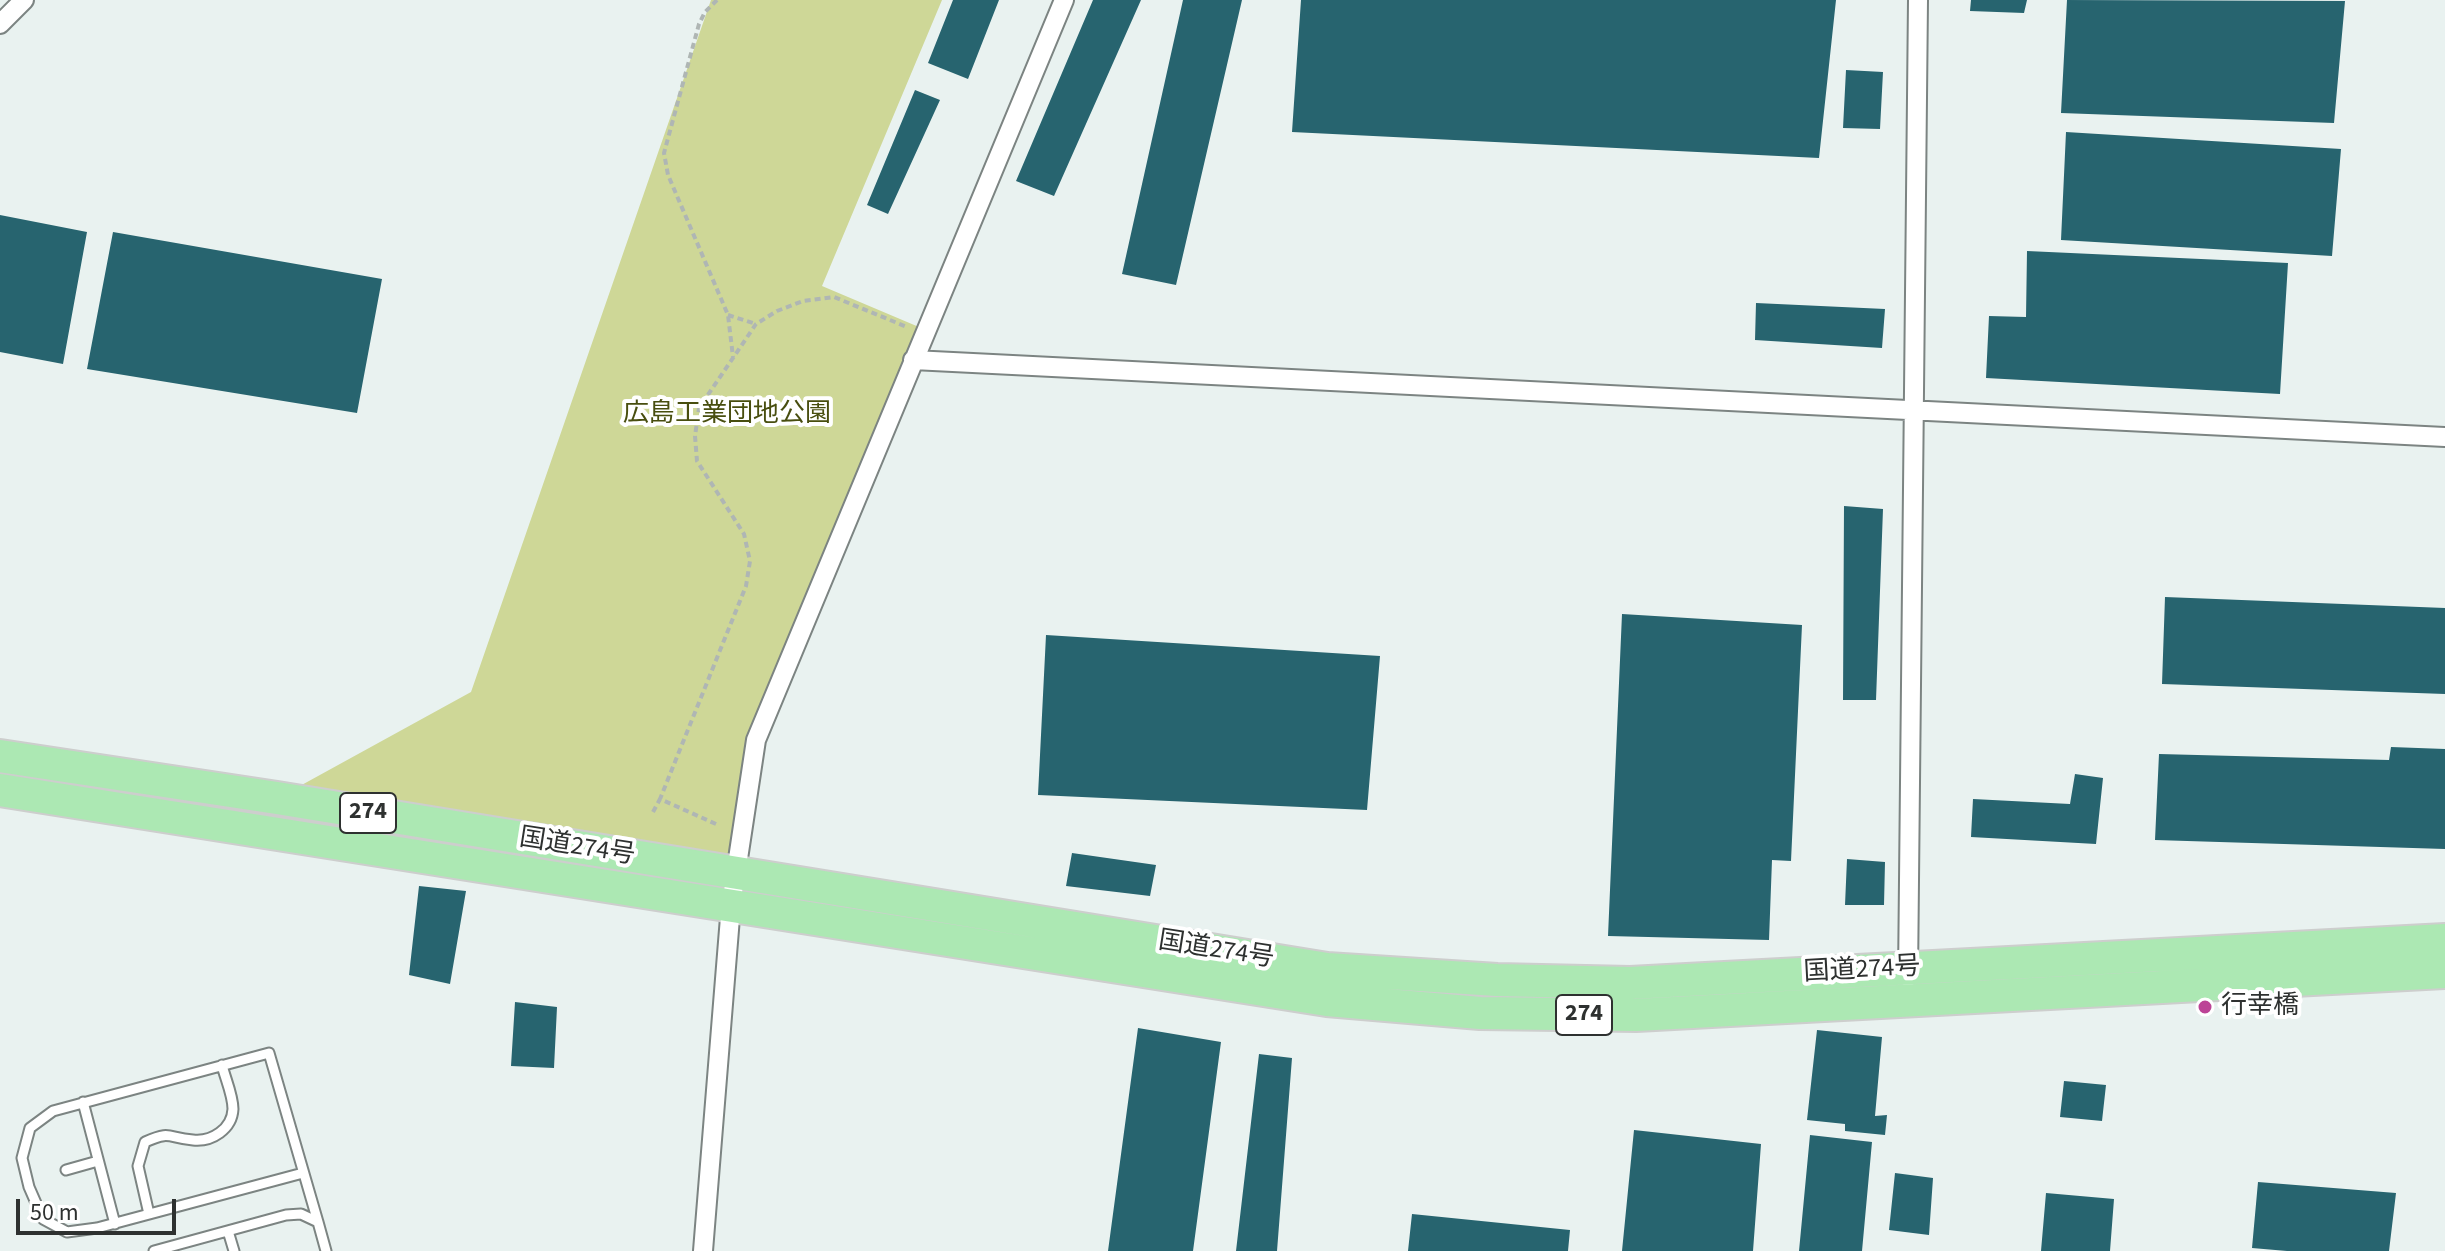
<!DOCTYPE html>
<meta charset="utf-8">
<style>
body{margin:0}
#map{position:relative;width:2445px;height:1251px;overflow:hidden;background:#e9f2f0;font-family:"Source Sans 3",sans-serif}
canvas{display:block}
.scale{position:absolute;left:16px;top:1199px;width:160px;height:36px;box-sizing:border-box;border:4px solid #2e3130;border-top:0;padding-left:10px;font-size:24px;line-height:28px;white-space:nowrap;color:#2e3130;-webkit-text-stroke:6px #fff;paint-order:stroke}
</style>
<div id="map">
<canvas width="2445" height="1251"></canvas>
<div class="scale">50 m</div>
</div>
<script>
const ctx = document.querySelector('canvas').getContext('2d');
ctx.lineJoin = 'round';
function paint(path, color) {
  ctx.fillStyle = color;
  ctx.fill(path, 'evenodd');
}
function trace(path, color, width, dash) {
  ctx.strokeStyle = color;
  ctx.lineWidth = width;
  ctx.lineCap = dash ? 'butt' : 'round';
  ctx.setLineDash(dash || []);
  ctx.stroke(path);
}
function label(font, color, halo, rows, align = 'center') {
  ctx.font = font + ' "Source Sans 3","Noto Sans JP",sans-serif';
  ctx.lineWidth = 8;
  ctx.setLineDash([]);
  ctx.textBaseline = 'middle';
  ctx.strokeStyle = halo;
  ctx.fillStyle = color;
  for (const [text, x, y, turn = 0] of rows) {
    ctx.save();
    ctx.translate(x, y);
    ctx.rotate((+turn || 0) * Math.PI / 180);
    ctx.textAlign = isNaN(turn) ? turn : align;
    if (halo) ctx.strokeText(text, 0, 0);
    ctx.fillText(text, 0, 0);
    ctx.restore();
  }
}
paint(new Path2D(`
 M711,0H942L822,286L926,330L756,740L734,874L278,798L471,692Z`), '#ced797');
paint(new Path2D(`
 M953,0H999L968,79L928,63Z
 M1093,0H1141L1054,196L1016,181Z
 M1183,0H1242L1176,285L1122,274Z
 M1301,0H1836L1819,158L1292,132Z
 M1971,0H2027L2024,13L1970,11Z
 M2067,0L2345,1L2334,123L2061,113Z
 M1846,70L1883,72L1880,129L1843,128Z
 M915,90L940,100L888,214L867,205Z
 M2066,132L2341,149L2332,256L2061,240Z
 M0,215L87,232L63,364L0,352Z
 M113,232L382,279L357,413L87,369Z
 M2027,251L2288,263L2280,394L1986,378L1989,316L2026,317Z
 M1756,303L1885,309L1882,348L1755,340Z
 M1844,506L1883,509L1876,700H1843Z
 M2165,597L2445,608V694L2162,684Z
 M1622,614L1802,625L1791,861L1772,860L1769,940L1608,936Z
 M1046,635L1380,656L1367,810L1038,795Z
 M2391,747L2445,749V849L2155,840L2159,754L2389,760Z
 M2075,774L2103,778L2096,844L1971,837L1973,799L2070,804Z
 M1072,853L1156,865L1150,896L1066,886Z
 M1847,859L1885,862L1884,905H1845Z
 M419,886L466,891L450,984L409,975Z
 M515,1002L557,1007L554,1068L511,1066Z
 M1138,1028L1221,1042L1193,1251H1108Z
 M1817,1030L1882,1037L1875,1116L1887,1115L1885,1135L1845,1131V1124L1807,1120Z
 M1259,1054L1292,1058L1277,1251H1236Z
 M2064,1081L2106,1085L2102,1121L2060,1117Z
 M1634,1130L1761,1144L1753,1251H1622Z
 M1810,1135L1872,1142L1862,1251H1799Z
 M1895,1173L1933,1178L1929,1235L1889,1230Z
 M2258,1182L2396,1193L2389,1251H2287L2252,1248Z
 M2046,1193L2114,1199L2110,1251H2041Z
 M1412,1214L1570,1230L1568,1251H1408Z`), '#27646f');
const service = new Path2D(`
 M83,1102L115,1224
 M66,1170L98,1161
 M303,1173L97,1228L67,1232L43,1219L29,1187L22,1158L30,1128L53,1111L269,1053L318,1222
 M149,1214L138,1166L145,1142C172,1130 167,1138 193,1140C212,1142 232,1129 233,1109C233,1095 225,1078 222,1065
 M228,1231L234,1251
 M154,1251L286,1215L301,1214L318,1222L326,1251`);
const minor = new Path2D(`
 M0,24L24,0
 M913,360L2445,437
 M1908,977L1918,0
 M703,1251L731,905L756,740L1064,0`);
const trunk = new Path2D(`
 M0,756L277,798L1327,969L1497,980L1630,983L2445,940
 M0,790L1327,1000L1480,1013L1636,1015L2445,972`);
trace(service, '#7c8482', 13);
trace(minor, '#7c8482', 22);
trace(trunk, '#cdcecd', 36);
trace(new Path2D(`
 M717,0L705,12L699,24L664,153L668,175L728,315L733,357
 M728,315L756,324
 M653,812L660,799
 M716,824L660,799L746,586L750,561L744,534L697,461L695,436L699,408L756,324L777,311L803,301L834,297L907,327`), '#afb6b4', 4, [6, 4]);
trace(service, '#fff', 9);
trace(minor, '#fff', 18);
trace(trunk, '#ace8b3', 32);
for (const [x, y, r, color] of [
 [2205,1007,8,"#bc4396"]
]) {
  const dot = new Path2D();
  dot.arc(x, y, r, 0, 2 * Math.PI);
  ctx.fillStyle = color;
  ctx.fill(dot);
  trace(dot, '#fff', 3);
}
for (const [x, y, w] of [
 [368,813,56],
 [1584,1015,56]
]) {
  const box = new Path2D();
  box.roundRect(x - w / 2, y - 20, w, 40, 6);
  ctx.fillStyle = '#fff';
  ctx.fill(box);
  trace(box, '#2e3130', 2);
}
label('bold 24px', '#2e3130', null, [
 ["274",368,813],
 ["274",1584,1015]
]);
label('26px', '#484e0f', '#fff', [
 ["広島工業団地公園",727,415]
]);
label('26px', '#2e3130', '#fff', [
 ["国道274号",577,848,9],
 ["国道274号",1216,951,9],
 ["国道274号",1862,971,-3]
]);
label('26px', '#2e3130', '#fff', [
 ["行幸橋",2221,1007]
], 'left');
</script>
